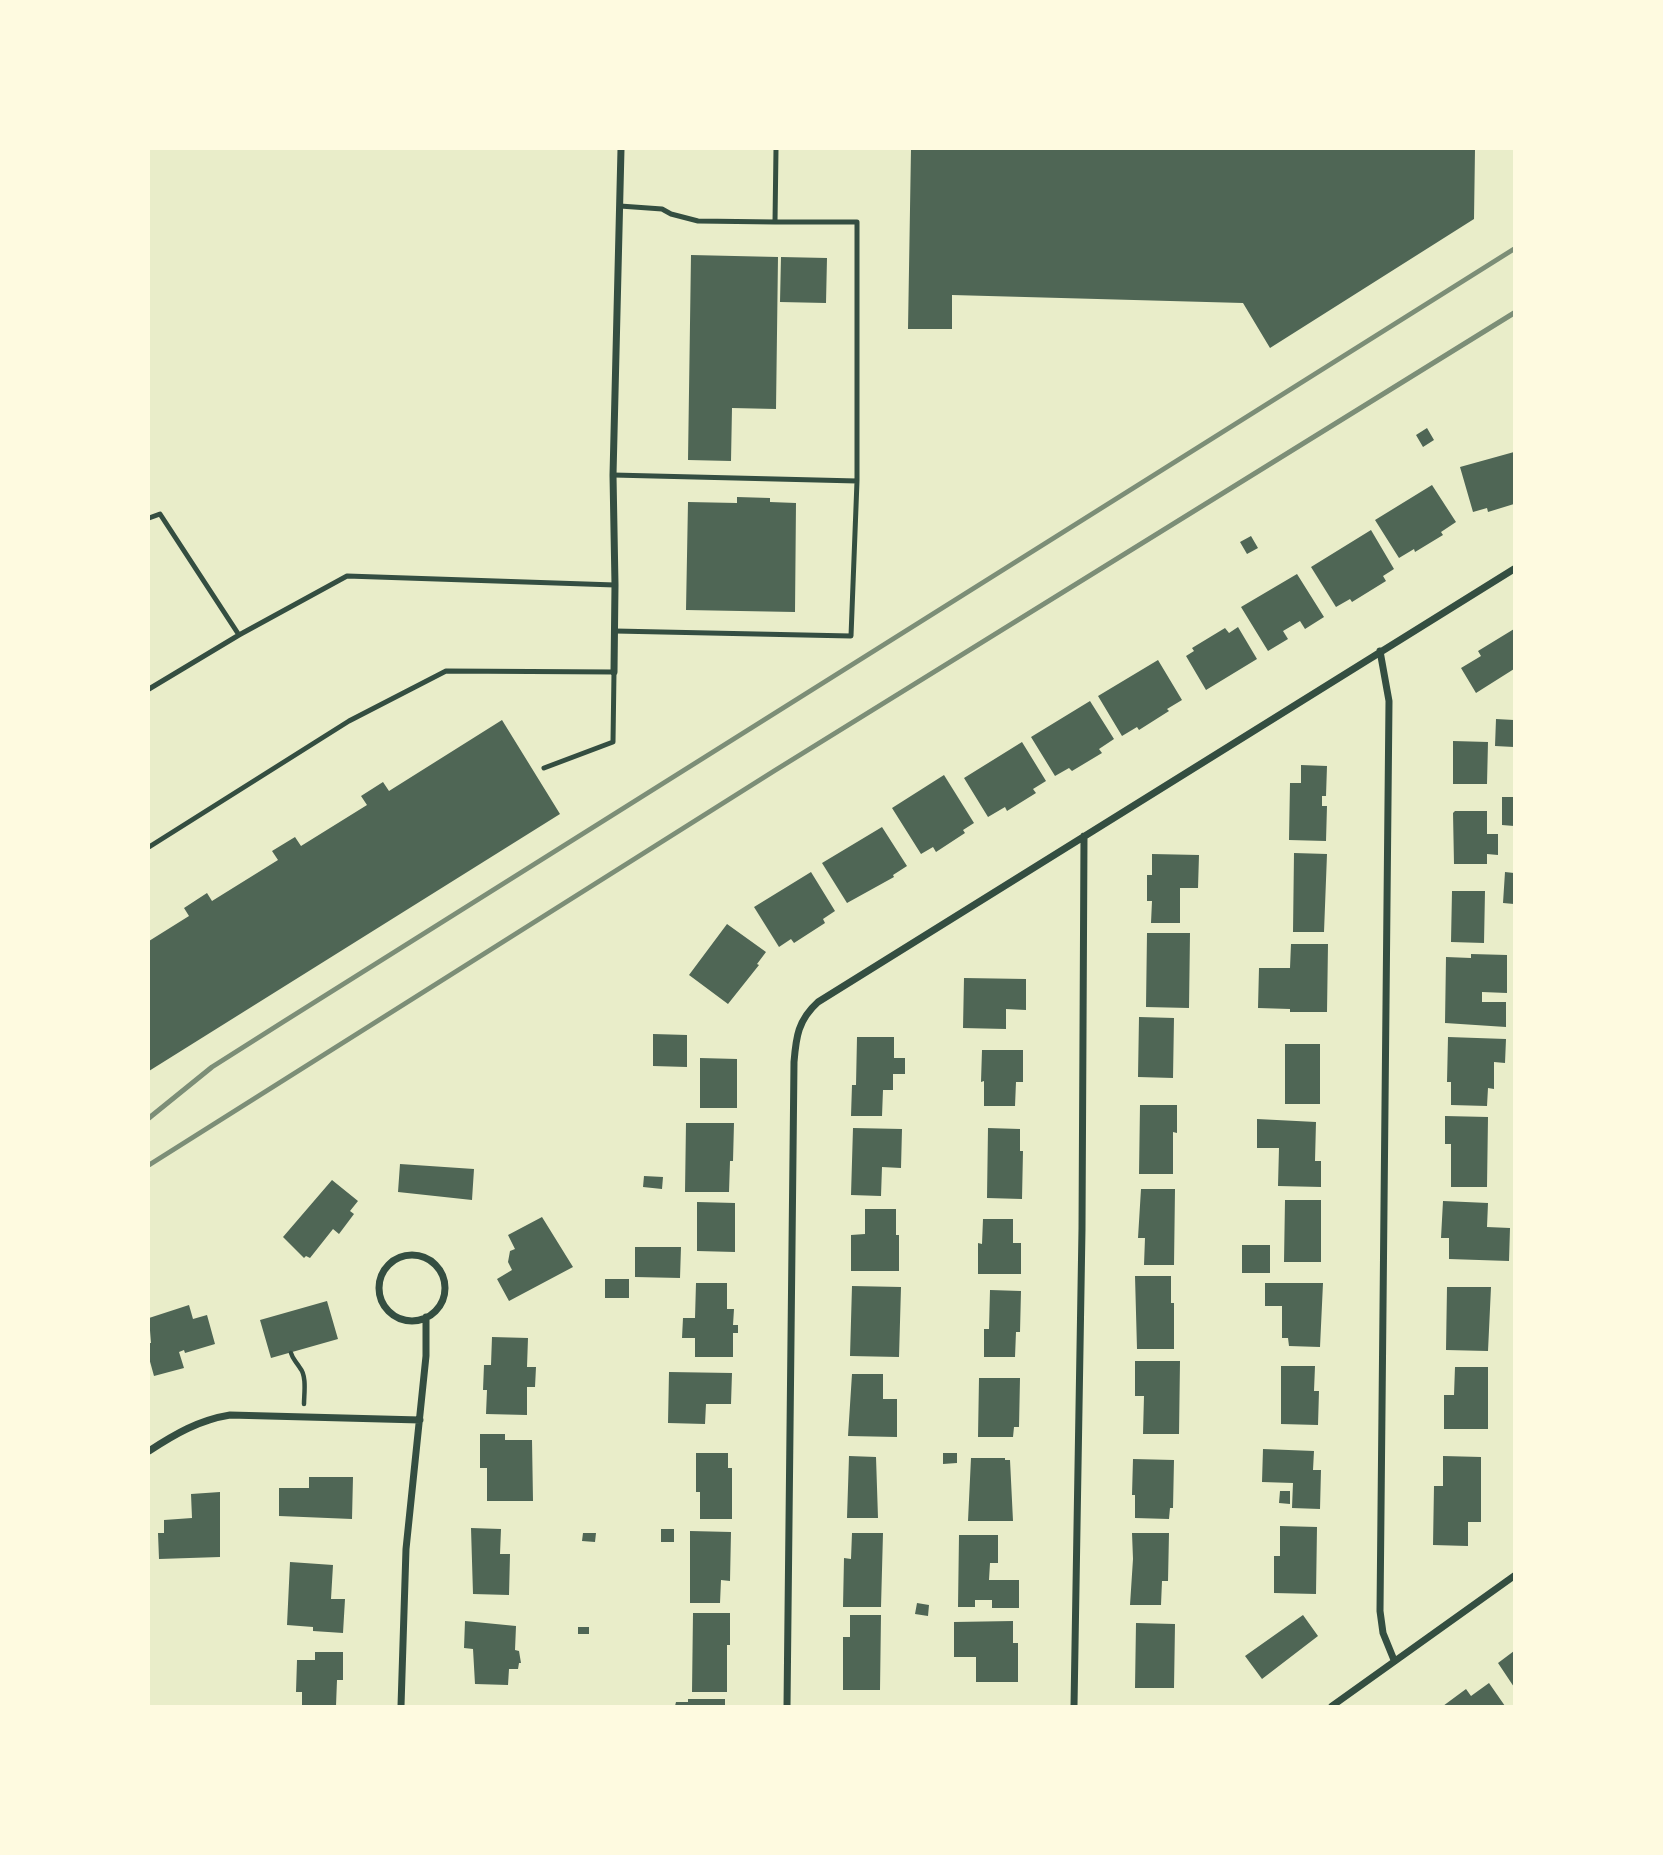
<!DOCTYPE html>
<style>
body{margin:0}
#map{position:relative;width:1663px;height:1855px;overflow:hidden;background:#e9edc9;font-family:Mulish,sans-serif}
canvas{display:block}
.frame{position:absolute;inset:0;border:150px solid #fefae0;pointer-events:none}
</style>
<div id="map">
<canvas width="1663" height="1855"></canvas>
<div class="frame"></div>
</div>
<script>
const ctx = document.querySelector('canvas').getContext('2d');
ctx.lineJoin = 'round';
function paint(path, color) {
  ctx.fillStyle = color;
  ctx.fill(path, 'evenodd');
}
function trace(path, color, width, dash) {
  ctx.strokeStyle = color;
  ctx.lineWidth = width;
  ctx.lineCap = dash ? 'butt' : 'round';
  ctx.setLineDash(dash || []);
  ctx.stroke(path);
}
paint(new Path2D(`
 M911,149H1475L1474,219L1270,348L1243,303L952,295V329H908Z
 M691,255L778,257L776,409L732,408L731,461L688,460Z
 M781,257L827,258L826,303L780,302Z
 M1427,428L1434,440L1423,447L1416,435Z
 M1514,452V504L1488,512L1487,508L1473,512L1460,467Z
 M1432,485L1456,522L1441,532L1443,535L1415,552L1414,549L1399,558L1375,520Z
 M737,497L770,498V502L796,503L795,612L686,610L688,502L737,503Z
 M1371,530L1394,569L1383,576L1386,581L1352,602L1350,599L1336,607L1311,567Z
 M1251,536L1258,548L1247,554L1240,542Z
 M1297,574L1324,617L1305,629L1300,621L1283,631L1288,639L1268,651L1241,607Z
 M1238,627L1257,659L1206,690L1186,656L1194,651L1192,648L1225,628L1229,633Z
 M1514,629V669L1476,693L1461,668L1481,656L1478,651Z
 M1158,660L1182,700L1167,709L1169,711L1139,730L1137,727L1122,736L1098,696Z
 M1090,701L1114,739L1099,749L1102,753L1072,771L1069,768L1055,776L1031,737Z
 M1496,719L1514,720V747L1495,746Z
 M502,720L560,814L149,1071V941L189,916L184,908L207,893L212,901L278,860L272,851L295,837L301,846L367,805L361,796L383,782L389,791Z
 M1453,741L1488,742L1487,784H1453Z
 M1022,742L1046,781L1033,789L1036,793L1007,811L1005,807L988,817L964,778Z
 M1301,765L1327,766L1326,796H1322V806H1327L1326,841L1289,840L1290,783H1301Z
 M944,775L974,823L963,830L965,833L936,852L933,847L921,854L892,808Z
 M1502,797H1514V826L1502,825Z
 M1455,811H1487V834H1498V855L1487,854V864H1454L1453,813Z
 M882,827L907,866L893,875L894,877L847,903L822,863Z
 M1294,853L1327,854L1324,932H1293Z
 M1152,854L1199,855L1198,888H1180V923H1151L1152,901H1147V875H1152Z
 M811,872L835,911L823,919L825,923L794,943L791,939L779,947L754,907Z
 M1505,872L1514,873V904L1503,903Z
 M1452,891H1485L1484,943L1451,942Z
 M727,924L766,952L757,964L759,965L728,1004L689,975Z
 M1147,933H1190L1189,1008L1146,1007Z
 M1291,944H1328L1327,1012H1290V1009L1258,1008L1259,968H1290Z
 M1471,954L1507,955V993L1482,992V1002H1506V1027L1445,1023L1446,957L1471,958Z
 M964,978L1026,979V1010L1006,1009V1029L963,1028Z
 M1139,1017L1174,1018L1173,1078L1138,1077Z
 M653,1034L687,1035V1067L653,1066Z
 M857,1037H894V1058H905V1074H893V1090H883L882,1116H851L852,1085H856Z
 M1448,1037L1506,1039L1505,1063L1494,1062V1089L1488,1088L1487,1106L1451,1105V1082H1447Z
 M1285,1044H1320V1104H1285Z
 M982,1050H1023V1082H1016L1015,1106H984V1081L981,1082Z
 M700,1058L737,1059V1108H700Z
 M1140,1105H1177V1133L1173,1132V1174H1139Z
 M1445,1116L1488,1117L1487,1187H1451V1144H1445Z
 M1257,1119L1316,1122L1315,1161H1321V1187L1278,1186L1279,1148H1257Z
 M686,1123H734L733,1161H730L729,1192H685Z
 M853,1128L902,1129L901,1168L882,1167L881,1196L851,1195Z
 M988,1128L1020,1129V1151H1023L1022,1199L987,1198Z
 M400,1164L474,1169L472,1200L398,1192Z
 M644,1176L663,1177L662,1189L643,1187Z
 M332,1180L358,1201L350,1211L354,1214L339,1234L333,1229L310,1258L306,1256L304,1258L283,1237Z
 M1141,1189H1175L1174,1265H1144L1145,1238H1138Z
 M1285,1200H1321V1262H1284Z
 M1443,1201L1488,1203L1487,1227L1510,1228L1509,1261L1449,1259V1238H1441Z
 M697,1202L735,1203V1252L697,1251Z
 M865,1209H896V1235H899V1271H851V1235L865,1234Z
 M542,1217L573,1267L509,1301L497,1279L512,1270L508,1262L510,1251L515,1249L508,1235Z
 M983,1219H1013V1243H1021V1274H978V1243L982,1244Z
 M1242,1245H1270V1273H1242Z
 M635,1247H681L680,1278L635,1277Z
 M1135,1276H1171V1303H1174V1349H1137Z
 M605,1279H629V1298H605Z
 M696,1283H727V1309H734L733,1325H738V1333H733V1357H695V1338H682L683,1318H695Z
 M1265,1283H1323L1320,1347L1289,1346L1288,1338H1282V1306H1265Z
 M852,1286L901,1287L899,1357L850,1356Z
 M1447,1287H1491L1488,1351L1446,1350Z
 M990,1290L1021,1291L1020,1332H1016L1015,1357H984V1329H989Z
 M327,1301L338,1339L271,1358L260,1320Z
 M189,1305L193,1319L207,1315L215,1344L185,1353L184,1350L179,1352L184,1368L154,1376L149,1358V1343H151L149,1318Z
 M492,1337L528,1338L527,1367H536L535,1387H527V1415L486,1414L487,1390H483L484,1365H491Z
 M1135,1361H1180L1179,1434H1143L1144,1396H1135Z
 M1281,1366H1315L1314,1391H1319L1318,1425L1281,1424Z
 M1455,1367H1488V1429H1444V1395H1454Z
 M669,1372L732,1373L731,1404H706L705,1424L668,1423Z
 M852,1374H883V1399H897V1437L848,1436Z
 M979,1378H1020L1019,1427H1014L1013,1437H978Z
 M480,1434H505V1440H532L533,1501H487V1468H480Z
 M1263,1449L1314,1451L1313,1470H1321L1320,1509L1292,1508L1293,1483L1262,1482Z
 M696,1453H728V1468H732V1519H700V1492H696Z
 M943,1453H957V1463L943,1464Z
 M849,1456L876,1457L878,1518H847Z
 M1443,1456L1481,1457V1522H1468V1546L1433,1545L1434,1486H1443Z
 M971,1458H1005V1460H1010L1013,1521H968Z
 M1133,1459L1174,1460L1173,1508H1170L1169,1519L1135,1518V1495H1132Z
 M309,1477H353L352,1519L279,1516V1488H309Z
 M1280,1491H1290V1504L1279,1503Z
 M220,1492V1557L159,1559L158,1533H164V1520L192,1518L191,1494Z
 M1280,1526L1317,1527L1316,1594L1274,1593V1556H1280Z
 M471,1528L501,1529L500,1554H510L509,1595L473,1594Z
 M661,1529H674V1542H661Z
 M690,1531L731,1532L730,1581L721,1580L720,1603H690Z
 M583,1533H596L595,1542L582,1541Z
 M852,1533H883L881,1607H843L844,1558L851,1559Z
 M1132,1533H1169L1168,1581H1162L1161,1605H1130L1133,1559Z
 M959,1535H998V1563H990L989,1580H1019V1608H992V1600H975V1607H958Z
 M290,1562L333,1565L331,1599H345L343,1633L313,1631V1627L287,1625Z
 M917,1603L929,1605L928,1616L915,1614Z
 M693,1613H730V1645H727V1692H692Z
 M850,1615H881L880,1690H843V1637H850Z
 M1303,1615L1318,1636L1262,1679L1245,1656Z
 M465,1621L516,1626L515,1650L519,1651L521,1663H519L518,1669H509L508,1685L475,1684L473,1649L464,1648Z
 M1013,1621V1643H1018V1682H976V1657H954V1622Z
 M1136,1623L1175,1624L1174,1688H1135Z
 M578,1627H589V1634H578Z
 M1514,1651V1687L1498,1663Z
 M315,1652H343V1680H337L336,1706H302V1692H296L297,1660H315Z
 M1489,1683L1505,1706H1443L1466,1689L1471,1696Z
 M688,1699H725V1706H675L676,1702H688Z`), '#4f6655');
trace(new Path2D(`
 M291,1353C293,1360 296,1361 300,1368C307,1376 304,1394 304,1404`), '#344e41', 4.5);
trace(new Path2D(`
 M620,206L662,209L671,214L698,221L775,222L776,149
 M775,222H857V481
 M613,475L857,481L851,636L615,631
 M149,518L160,514L239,635
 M149,689L239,635L347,576L615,585
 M149,847L349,721L446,671L614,672L613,742L544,768`), '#344e41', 5);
trace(new Path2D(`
 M1380,651L1389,701L1380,1611L1383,1633L1394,1660
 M614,672L615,585L613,475L621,149
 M379 1288a33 33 0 1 1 66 0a33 33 0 1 1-66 0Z
 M149,1451C175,1434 199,1420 230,1415L420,1420
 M401,1706L406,1549L426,1356V1317
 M787,1706L794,1062C796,1037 798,1020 818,1002L1514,569
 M1074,1706L1082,1229L1084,836
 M1332,1706L1514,1576`), '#344e41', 7);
trace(new Path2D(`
 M149,1118L212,1067L283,1022L1514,249
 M149,1165L774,771L1514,313`), '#7c8e77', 5);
</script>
